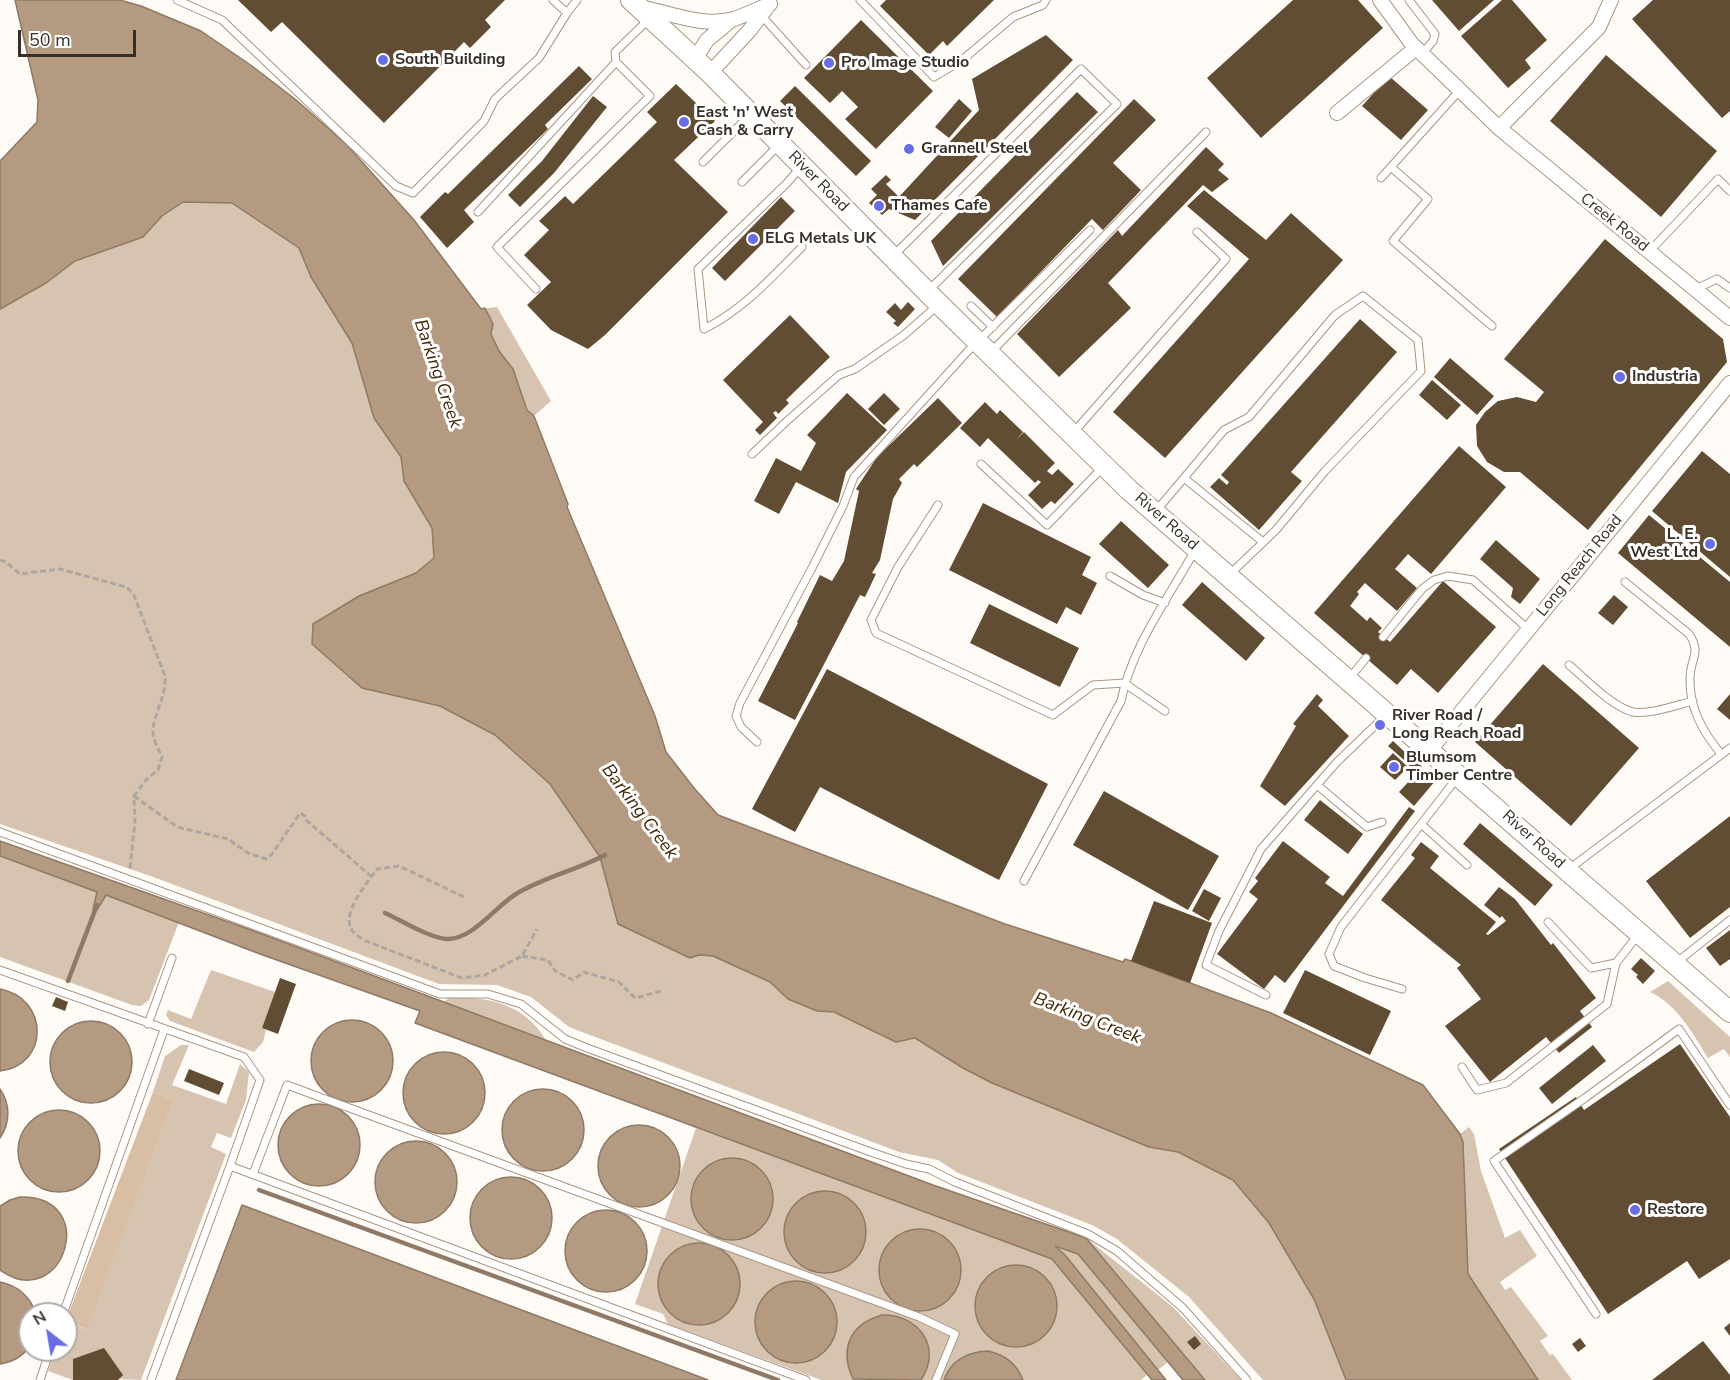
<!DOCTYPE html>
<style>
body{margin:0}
#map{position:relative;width:1730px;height:1380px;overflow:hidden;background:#fefaf6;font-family:"Nunito Sans",sans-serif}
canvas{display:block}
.north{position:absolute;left:18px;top:1302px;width:60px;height:60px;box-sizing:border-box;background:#fff;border:2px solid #afaca9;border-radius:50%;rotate:329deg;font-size:16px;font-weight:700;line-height:24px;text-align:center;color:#373028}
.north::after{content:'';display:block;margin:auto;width:21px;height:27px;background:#686de6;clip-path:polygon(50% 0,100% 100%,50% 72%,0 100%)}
.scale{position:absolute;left:18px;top:30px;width:118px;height:27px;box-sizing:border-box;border:3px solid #373028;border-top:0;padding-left:8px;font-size:18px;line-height:21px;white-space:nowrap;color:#373028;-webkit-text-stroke:4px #fff;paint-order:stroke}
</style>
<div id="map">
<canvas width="1730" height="1380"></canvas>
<div class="north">N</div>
<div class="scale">50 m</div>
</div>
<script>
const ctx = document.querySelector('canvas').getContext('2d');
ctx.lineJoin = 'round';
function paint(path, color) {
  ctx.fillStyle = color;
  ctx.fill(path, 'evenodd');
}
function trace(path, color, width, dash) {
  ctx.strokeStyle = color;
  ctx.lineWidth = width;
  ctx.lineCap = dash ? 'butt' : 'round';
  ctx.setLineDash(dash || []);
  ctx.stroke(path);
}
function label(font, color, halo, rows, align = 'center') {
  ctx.font = font + ' "Nunito Sans",sans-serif';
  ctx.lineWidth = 6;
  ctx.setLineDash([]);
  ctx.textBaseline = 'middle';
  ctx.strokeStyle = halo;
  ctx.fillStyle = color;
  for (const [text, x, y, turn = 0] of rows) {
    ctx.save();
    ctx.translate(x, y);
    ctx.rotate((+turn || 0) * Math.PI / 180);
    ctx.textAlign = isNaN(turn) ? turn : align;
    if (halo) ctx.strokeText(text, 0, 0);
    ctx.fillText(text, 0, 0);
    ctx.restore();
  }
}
paint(new Path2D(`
 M280,176L458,527L430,635L1222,1144L1383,1380H1263L1189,1297L1117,1239L1092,1225L958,1173L938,1160L899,1152L569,1027L531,997L497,985L439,984L156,878L0,824V270L112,201Z
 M432,243L481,309L497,307L551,401L534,416L527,410L513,369L493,353Z
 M0,856L97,892L94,908L98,910L106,895L179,922L149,1000L141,1006L132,1005L0,957Z
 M211,970L275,992L262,1028L266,1030L263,1042L254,1052L170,1021L166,1015L168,1010L191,1019Z
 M1668,981L1730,1037V1057L1724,1049L1708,1058C1693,1034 1678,1005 1650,992Z
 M451,997C488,997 525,1004 545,1039L443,1002Z
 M1271,1013L1423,1085L1460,1134L1469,1127L1474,1134L1481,1171L1505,1238L1520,1230L1537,1256L1500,1282L1505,1290L1511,1287L1548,1336L1540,1341L1550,1355L1553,1354L1572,1380H1502L1266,1014Z
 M181,1045H189L172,1085L226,1104L240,1064L249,1072L246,1100L231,1138L217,1133L211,1147L226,1154L141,1380L119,1379L104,1349L74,1359L73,1380L48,1371L55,1350H66V1321L86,1329L174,1100L153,1092L165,1056Z
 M696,1128L828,1175L1053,1260L1148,1374L1141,1380H821L668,1324L663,1314L635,1304Z
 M1086,1238L1173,1307L1241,1380H1205Z
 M1053,1245L1078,1254L1088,1263L1168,1362L1158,1370L1065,1255Z`), '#d7c4b0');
paint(new Path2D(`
 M153,1092L174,1100L87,1329L66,1321V1320Z`), '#d8bea4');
const water = new Path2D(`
 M15,0H120L141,6L201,31L252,66L295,99L346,144L414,220L481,309L485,308L493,324L491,334L499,351L513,369L527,410L534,416L568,504L567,507L655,716L666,752L694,788L718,815L1005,924L1123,962L1125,959L1131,961L1271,1013L1423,1085L1460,1134L1463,1142L1468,1274L1538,1380H1346L1314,1299L1269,1223L1233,1180L1178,1152L1149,1147L992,1083L963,1068L915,1038L896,1042L834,1012L817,1011L788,999L770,982L713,956L699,955L690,958L618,924L600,857L550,784L495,735L440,706L362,688L312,644L313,624L359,596L416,573L434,558L432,528L404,481L401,457L374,418L352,343L311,277L299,248L232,203L183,202L162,216L143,237L75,261L46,283L0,309V161L37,122L38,100Z
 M0,841L254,931L933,1185L1086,1238L1205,1380H1183L1078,1254L1055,1246L1065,1255L1166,1380H1152L1052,1259L415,1023L420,1011L260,954L106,895L97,910L93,909L97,892L0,856Z
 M0,989C49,998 50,1065 0,1071Z
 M311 1061a41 41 0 1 1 82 0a41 41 0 1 1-82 0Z
 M50 1062a41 41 0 1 1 82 0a41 41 0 1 1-82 0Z
 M403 1093a41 41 0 1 1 82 0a41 41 0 1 1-82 0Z
 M502 1130a41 41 0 1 1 82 0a41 41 0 1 1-82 0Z
 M0,1089C11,1105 10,1123 0,1138Z
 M278 1145a41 41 0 1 1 82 0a41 41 0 1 1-82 0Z
 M18 1151a41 41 0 1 1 82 0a41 41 0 1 1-82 0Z
 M598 1166a41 41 0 1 1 82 0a41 41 0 1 1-82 0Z
 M375 1182a41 41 0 1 1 82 0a41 41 0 1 1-82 0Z
 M691 1199a41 41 0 1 1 82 0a41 41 0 1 1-82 0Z
 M470 1218a41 41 0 1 1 82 0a41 41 0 1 1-82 0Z
 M784 1232a41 41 0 1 1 82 0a41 41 0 1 1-82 0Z
 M20,1197C102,1195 63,1315 0,1270V1206L10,1200Z
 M242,1205L708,1380H176Z
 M565 1251a41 41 0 1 1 82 0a41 41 0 1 1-82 0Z
 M879 1270a41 41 0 1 1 82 0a41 41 0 1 1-82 0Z
 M658 1284a41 41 0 1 1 82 0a41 41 0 1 1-82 0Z
 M975 1306a41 41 0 1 1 82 0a41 41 0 1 1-82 0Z
 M755 1322a41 41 0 1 1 82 0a41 41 0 1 1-82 0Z
 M0,1282C19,1286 30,1296 36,1314H30V1346C23,1356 13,1362 0,1364Z
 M882,1315C918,1314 943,1347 921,1380L853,1379C839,1349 850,1324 882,1315Z
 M988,1351C1005,1355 1016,1363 1023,1380H944C951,1360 968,1352 988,1351Z`);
paint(water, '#b39a81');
trace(water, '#8e7a66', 1.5);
trace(new Path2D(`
 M385,913C401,920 431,939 448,939C473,939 496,906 516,894C544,877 577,870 605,855
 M68,981L97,905
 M259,1190L778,1380`), '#8e7a66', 4.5);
paint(new Path2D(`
 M238,0H505L485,20L491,27L470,48L464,42L384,123L282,22L271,32Z
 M886,0H994L947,46L943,41L929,55L880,6Z
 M1293,0H1358L1383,28L1261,138L1207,78Z
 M1432,0H1494L1459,31Z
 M1502,0H1512L1547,40L1525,60L1531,68L1508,88L1461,36Z
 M1653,0H1730V111L1722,118L1632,19Z
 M861,20L933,91L876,149L845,119L858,107L842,91L830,103L804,78Z
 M1046,35L1073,60L915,220L889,209L882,215L869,203L877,195L871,189L886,175L891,180L886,184L899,197L979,110L972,79Z
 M1606,55L1717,151L1661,217L1550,121Z
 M579,66L592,79L545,125L548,129L464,210L474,222L447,248L420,217L445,192L448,194Z
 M1389,76L1428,110L1401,140L1362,106Z
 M676,84L715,121L674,160L728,212L605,335L588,349L551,330L527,305L551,282L524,255L549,230L539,221L565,196L573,204L657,122L647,112Z
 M795,86L871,161L856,176L780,101Z
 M1077,92L1098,112L943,266L931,241Z
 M593,96L607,107L554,173L520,207L508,195L542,161Z
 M959,99L972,111L949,138L935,127Z
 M1134,99L1156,120L1113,163L1141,190L1103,230L1092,219L997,317L958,279Z
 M1206,147L1224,164L1218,170L1229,179L1212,192L1203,185L1108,283L1131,308L1059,377L1017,334L1118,230L1122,236Z
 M1204,190L1266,240L1291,213L1343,260L1165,458L1113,412L1249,259L1187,206Z
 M781,197L795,211L725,281L712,268Z
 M1605,239L1723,339L1727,362L1588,530L1520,472H1504L1487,462L1477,446L1476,425L1485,412L1498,401L1517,397L1536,402L1544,392L1504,359Z
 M908,302L915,309L898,327L893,323L896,321L886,312L895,303L901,310Z
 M790,315L830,357L786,400L789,403L778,414L776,411L773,413L777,418L760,435L755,430L763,422L723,380Z
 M1360,319L1397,352L1291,472L1302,481L1259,530L1210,487L1219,478L1227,485L1229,482L1221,475Z
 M1450,358L1494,396L1477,415L1434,377Z
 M1432,380L1461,405L1447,420L1419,395Z
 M847,393L887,430L846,472L838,503L796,482L779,514L754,501L776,458L801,471L816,443L807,435Z
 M884,393L900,409L884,425L868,409Z
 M938,398L962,423L917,467L914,464L899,479L902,483L893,499L880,560L872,573L876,574L865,597L860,595L795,720L758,701L798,623L797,622L820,575L832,581L844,561L859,491L856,489L877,457Z
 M985,402L997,414L1000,410L1023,432L1016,440L1024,432L1055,463L1047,471L1052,475L1058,469L1074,484L1055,504L1051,501L1042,509L1028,495L1041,482L1038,480L1035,483L988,438L980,447L960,428Z
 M1459,446L1506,487L1431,574L1408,554L1395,569L1417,588L1397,611L1365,583L1357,592L1359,594L1350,606L1367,621L1370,617L1382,628L1378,632L1390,642L1443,581L1496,627L1438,693L1411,669L1397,685L1314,613Z
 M1702,451L1730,474V577L1652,511Z
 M983,503L1091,557L1082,575L1097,583L1081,615L1066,607L1057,624L949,570Z
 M1649,515L1730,582V647L1618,553Z
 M1121,521L1169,565L1148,588L1099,544Z
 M1496,540L1540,579L1520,604L1511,597L1513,588L1480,559Z
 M1202,582L1265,638L1246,661L1182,605Z
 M1614,595L1628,607L1613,625L1598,613Z
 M989,604L1079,648L1060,687L970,643Z
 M1543,664L1639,748L1571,826L1475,742Z
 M827,669L1048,784L999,880L820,787L795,832L752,809Z
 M1317,694L1323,700L1318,706L1349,736L1285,806L1260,786L1296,726L1293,724Z
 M1730,694V720L1717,709Z
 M1393,741L1408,755L1404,760L1388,746Z
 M1393,753L1408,767L1395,780L1380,767Z
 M1408 769a7 7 0 1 1 14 0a7 7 0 1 1-14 0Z
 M1426,771L1436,780L1414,806L1399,792L1413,777L1417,781Z
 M1104,791L1219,856L1188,910L1073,845Z
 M1320,800L1363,834L1348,854L1304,820Z
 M1409,807L1415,811L1285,983L1275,975L1264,989L1217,954L1258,899L1249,892L1258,881L1255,878L1283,841L1330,877L1325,883L1343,896Z
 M1730,816V907L1690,938L1646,881Z
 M1480,823L1553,885L1535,906L1463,844Z
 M1421,842L1439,856L1430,868L1496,922L1486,934L1488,935L1506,921L1502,916L1500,918L1484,905L1499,887L1515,899L1551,945L1553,943L1596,998L1580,1011L1592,1027L1559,1053L1546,1037L1490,1082L1445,1026L1481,999L1457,968L1461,965L1381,900L1415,858L1411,855Z
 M1204,889L1221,898L1209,921L1192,911Z
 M1154,901L1212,923L1190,983L1131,961Z
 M1730,930V959L1720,966L1706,948Z
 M1641,958L1655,971L1643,984L1636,977L1638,975L1631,969Z
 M1305,970L1391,1011L1370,1055L1283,1013Z
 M280,978L296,984L278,1034L262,1028Z
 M56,997L68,1002L65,1011L52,1006Z
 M1680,1044L1730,1117V1259L1699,1279L1687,1261L1608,1314L1499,1149L1576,1097L1584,1110Z
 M1593,1045L1606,1061L1552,1104L1539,1088Z
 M189,1069L224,1083L219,1095L184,1081Z
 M1730,1323V1336L1724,1328Z
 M1195,1336L1201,1344L1194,1350L1187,1342Z
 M1580,1338L1586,1346L1578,1352L1572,1344Z
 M1703,1341L1730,1375V1380H1652Z
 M104,1348L123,1375L118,1380H73V1359Z`), '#614c34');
const lane = new Path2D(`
 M177,0L222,20L396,186L413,193L484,121L495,99L539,58L567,13L577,0
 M553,0L567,13
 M860,0L934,77L961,61L1013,17L1043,5L1046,0
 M1409,0L1435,34L1433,41L1422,54
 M761,15L806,65
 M703,162L749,116
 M800,168L787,183L698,269L704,329C743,310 772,277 802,247
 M1392,168L1428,199L1393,241L1492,326
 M1381,178L1460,90
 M742,182L778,146
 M478,212L616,62
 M1649,252L1718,179L1730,191
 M893,256L1081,69L1117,104L929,290
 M536,289L497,247L650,96L616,62L615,52L649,19
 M1696,289L1717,279L1730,288
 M971,306L993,327
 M990,353L1206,132
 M1073,433L1226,259L1197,232
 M752,454L787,421L839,375L855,369L904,335L937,306
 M981,464L1047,525L1104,466
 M938,505L898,567L871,620L876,633L1053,715L1093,685L1109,684L1124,683L1165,711
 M1156,511L1184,478
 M1230,574L1276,530L1325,471L1421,371L1418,340L1363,296L1335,315L1249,417L1224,430L1184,478L1263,542
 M1110,576L1143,595L1165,603
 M1625,582L1689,634C1702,653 1690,659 1690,678C1689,708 1703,732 1721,754
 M1383,637L1422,589L1434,580L1448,576L1473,580L1528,629
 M1569,665C1586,679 1612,707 1633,712C1649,715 1677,705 1693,701
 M1349,679L1366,658
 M757,742L741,727L736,716L740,703L813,566L843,506L854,477L968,351L1090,230
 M1317,785L1367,827L1382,822
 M1421,824L1467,865
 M0,832L440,994H488L521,1004L565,1039L587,1048L868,1151L906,1164L929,1169L955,1182L1088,1234L1117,1251L1183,1308L1247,1380
 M1569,869L1730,748
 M1024,881L1121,701C1132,646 1168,599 1195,550
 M1548,922L1591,968L1616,963
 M1677,962L1730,920
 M0,970L244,1057L260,1080L230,1166L151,1380
 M1402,989L1365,978L1334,966L1329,954L1341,927L1457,778
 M1266,995L1206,965L1219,931L1261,849L1337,762L1385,716
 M148,1024L172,958
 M1462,1067L1477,1090L1506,1083L1607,1004L1616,963L1638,935
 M230,1166L806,1380
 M253,1174L287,1085L919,1317L955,1334L936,1380
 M63,1314L164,1030
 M1596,1314L1494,1161L1585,1098L1679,1029L1730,1105
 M40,1380L50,1350`);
const street = new Path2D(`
 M1380,0L1412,44L1499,128L1730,318
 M640,7C670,13 704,28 734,19C746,15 758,9 770,4
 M695,59L707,40L730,21
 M710,73L749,31L768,6
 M1337,113L1416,48
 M1499,128L1599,27L1611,0
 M1430,750L1730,383`);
const secondary = new Path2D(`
 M631,0L710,73L939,304L1129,490L1730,1012`);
trace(lane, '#aa9683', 9);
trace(street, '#aa9683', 16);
trace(secondary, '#aa9683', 22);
trace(new Path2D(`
 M0,560L6,562L20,574L60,569L126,587L133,593L165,676C167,697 152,715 153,734C154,742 159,750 162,757L158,770L146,780L134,796L135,821L130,869
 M134,796L177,827L228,839L248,853L266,859L272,854L300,813L305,816L306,820L372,877
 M464,897L399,866L377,869C367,884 338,915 354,933C357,936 363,939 366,941L462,978L485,975L522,956L537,929
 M522,956L548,960L555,971L573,980L584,972L619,982L635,998L661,991`), '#ada7a2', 3, [6, 3]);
trace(lane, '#fff', 7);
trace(street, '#fff', 14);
trace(secondary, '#fff', 20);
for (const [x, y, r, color] of [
 [383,60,6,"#686de6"],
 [829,63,6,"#686de6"],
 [684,122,6,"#686de6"],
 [909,149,6,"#686de6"],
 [879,206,6,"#686de6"],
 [753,239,6,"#686de6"],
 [1620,377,6,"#686de6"],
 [1710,544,6,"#686de6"],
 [1380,725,6,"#686de6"],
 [1394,767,6,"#686de6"],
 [1635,1210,6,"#686de6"]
]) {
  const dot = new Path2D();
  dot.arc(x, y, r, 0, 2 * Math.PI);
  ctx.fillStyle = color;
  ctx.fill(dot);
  trace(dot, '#fff', 2);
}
label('bold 16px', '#373028', '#fff', [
 ["South Building",395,60],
 ["Pro Image Studio",841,63],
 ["East 'n' West",696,113],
 ["Cash & Carry",696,131],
 ["Grannell Steel",921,149],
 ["Thames Cafe",891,206],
 ["ELG Metals UK",765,239],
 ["Industria",1632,377],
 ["L. E.",1698,535,"right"],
 ["West Ltd",1698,553,"right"],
 ["River Road /",1392,716],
 ["Long Reach Road",1392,734],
 ["Blumsom",1406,758],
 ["Timber Centre",1406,776],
 ["Restore",1647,1210]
], 'left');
label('16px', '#373028', '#fff', [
 ["River Road",818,182,45],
 ["Creek Road",1614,223,39],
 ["River Road",1166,522,41],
 ["Long Reach Road",1580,566,-51],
 ["River Road",1533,840,42]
]);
label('italic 18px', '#402604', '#fff', [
 ["Barking Creek",437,374,71],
 ["Barking Creek",639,812,53],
 ["Barking Creek",1087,1019,21]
]);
</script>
